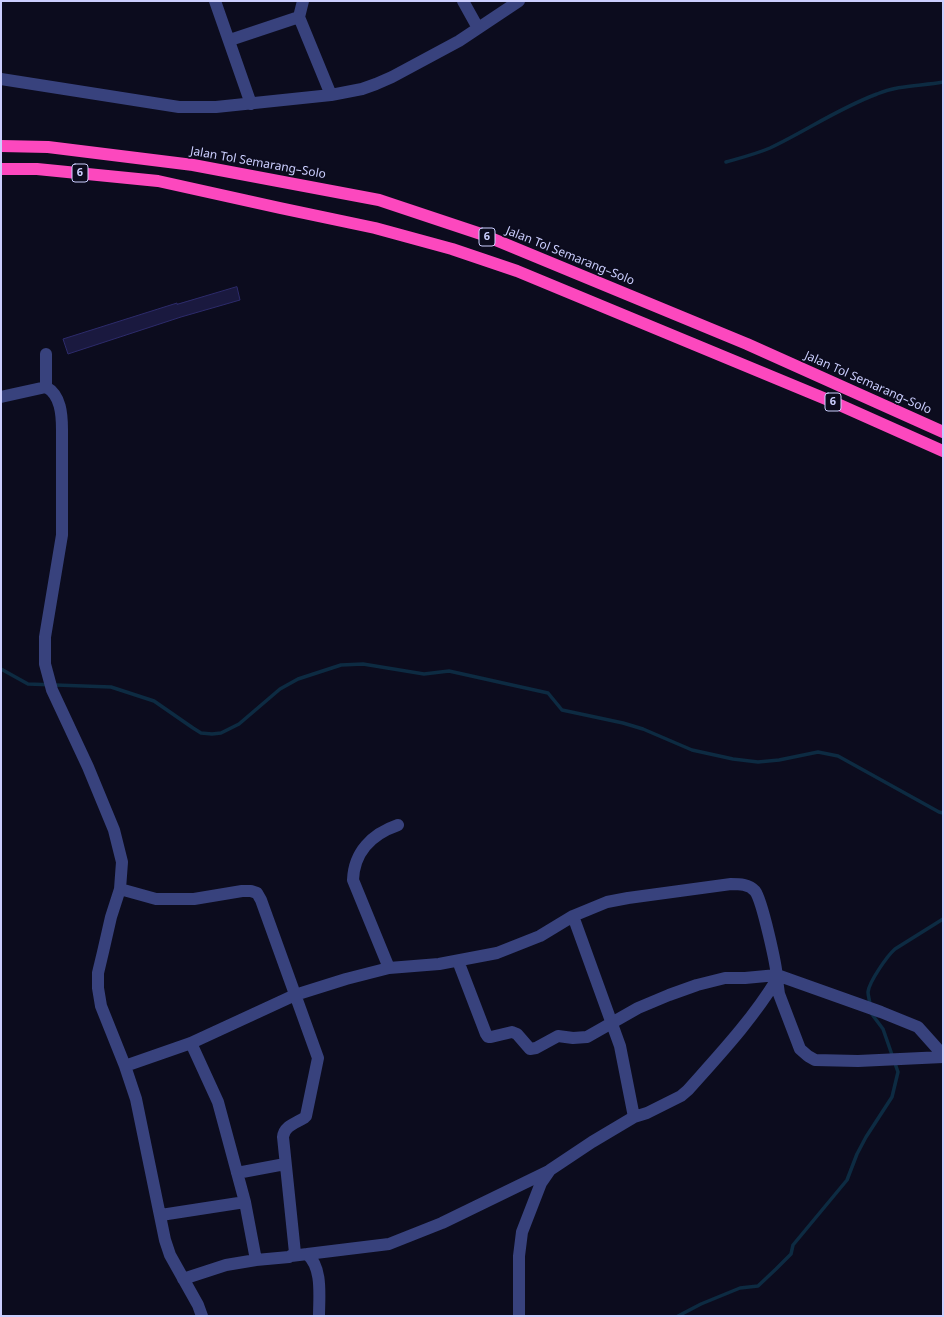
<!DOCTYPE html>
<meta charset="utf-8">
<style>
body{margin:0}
#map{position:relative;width:944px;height:1317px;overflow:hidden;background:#0c0c1e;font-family:"Noto Sans",sans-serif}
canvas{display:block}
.frame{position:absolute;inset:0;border:2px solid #cbcefe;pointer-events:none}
</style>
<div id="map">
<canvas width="944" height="1317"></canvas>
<div class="frame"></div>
</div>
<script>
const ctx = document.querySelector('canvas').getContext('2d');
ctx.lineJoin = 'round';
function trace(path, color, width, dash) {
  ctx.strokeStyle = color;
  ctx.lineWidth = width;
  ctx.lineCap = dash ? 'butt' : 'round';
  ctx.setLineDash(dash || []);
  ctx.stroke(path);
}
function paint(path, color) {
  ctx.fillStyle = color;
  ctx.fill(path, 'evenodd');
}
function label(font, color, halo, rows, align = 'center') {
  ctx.font = font + ' "Noto Sans",sans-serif';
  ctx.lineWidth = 3.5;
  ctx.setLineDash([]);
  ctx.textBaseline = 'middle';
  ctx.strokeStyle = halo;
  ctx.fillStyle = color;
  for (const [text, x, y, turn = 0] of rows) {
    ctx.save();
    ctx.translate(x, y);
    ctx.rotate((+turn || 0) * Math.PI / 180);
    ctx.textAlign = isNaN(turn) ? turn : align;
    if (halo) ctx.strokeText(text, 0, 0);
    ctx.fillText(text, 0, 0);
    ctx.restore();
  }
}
trace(new Path2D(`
 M726,162C740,158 756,154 770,148C806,131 839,108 877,94C898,85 921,86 943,82
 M1,669L28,684L111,687L154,701L193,728L201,733L212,734L221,733L239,724L280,689L298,679L341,665L363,664L424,674L449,671L548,693L562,710L623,723L643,729L692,750L733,759L758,762L779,760L818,752L838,756L939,812L943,813
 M870,1005C870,1001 868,996 868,992C869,982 887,956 895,949L943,919
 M678,1316L701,1304L740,1288L758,1286L776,1269L791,1254L793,1245L847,1180L857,1154L866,1137L892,1097L898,1072L883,1029L871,1013`), '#0d2b42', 3.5);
const building = new Path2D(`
 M237,287L240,300L181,317L68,354L63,339L177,303V304Z`);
paint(building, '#1a193f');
trace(building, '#2d2b6b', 1);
trace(new Path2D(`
 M215,1L251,104
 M303,1L299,17L331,95
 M463,1L478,28
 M230,40L299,17
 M1,79L179,107H216L331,95L362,89L376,84L392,77L459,41L519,1
 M46,354V387
 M1,397L46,387C61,395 62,415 62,430V535L45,637V664L52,690L88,767L114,830L122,862L120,889L111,917L103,952L98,973V988L101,1006L125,1066L136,1099L165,1240L170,1255L198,1305L202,1316
 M120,889L156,899H194L242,891H251L257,893L261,900L318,1058L306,1116L304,1118C296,1123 284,1126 283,1137L295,1253L289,1257L256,1260L226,1265L183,1279
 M573,916L620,1046L634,1117
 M458,961L486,1034L488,1037H491L512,1032L517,1034L530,1049L536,1048L558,1036L573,1038L587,1037L638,1008L669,995L697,985L725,978H745L777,975L881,1012L918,1027L943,1055
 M389,968L353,880C354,852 372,834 398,825
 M777,979L779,994L800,1049L808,1056L815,1060L858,1061L943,1057
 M191,1043L218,1102L245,1202L256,1260
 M125,1066L191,1043L295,995L346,979L389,968L439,964L497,953L540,936L573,916L607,902L628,898L731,884C739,884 749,884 755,891C762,900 777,967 777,979C752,1020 720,1054 688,1090L681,1096L647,1113L634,1117L592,1142L550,1170L541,1183L522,1232L519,1256V1316
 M237,1173L285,1164
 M161,1215L245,1202
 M307,1254C323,1268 319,1296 319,1316
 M291,1256L389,1244L442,1223L549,1171`), '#38427d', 12);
trace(new Path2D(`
 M1,146L48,147L193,165L379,200L481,234L747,344L943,432
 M1,169H37L158,181L280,208L375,228L452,249L517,271L833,402L943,451`), '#fc48be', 12);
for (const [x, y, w] of [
 [80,173,16],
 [487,237,16],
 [833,402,16]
]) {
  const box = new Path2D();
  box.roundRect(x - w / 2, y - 9, w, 18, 3);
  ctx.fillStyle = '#0c0c1e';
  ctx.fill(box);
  trace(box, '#cbcefe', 1);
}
label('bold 11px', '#cbcefe', null, [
 ["6",80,173],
 ["6",487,237],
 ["6",833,402]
]);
label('12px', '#cbcefe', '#0c0c1e', [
 ["Jalan Tol Semarang–Solo",258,163,10],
 ["Jalan Tol Semarang–Solo",570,256,22],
 ["Jalan Tol Semarang–Solo",868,383,24]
]);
</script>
